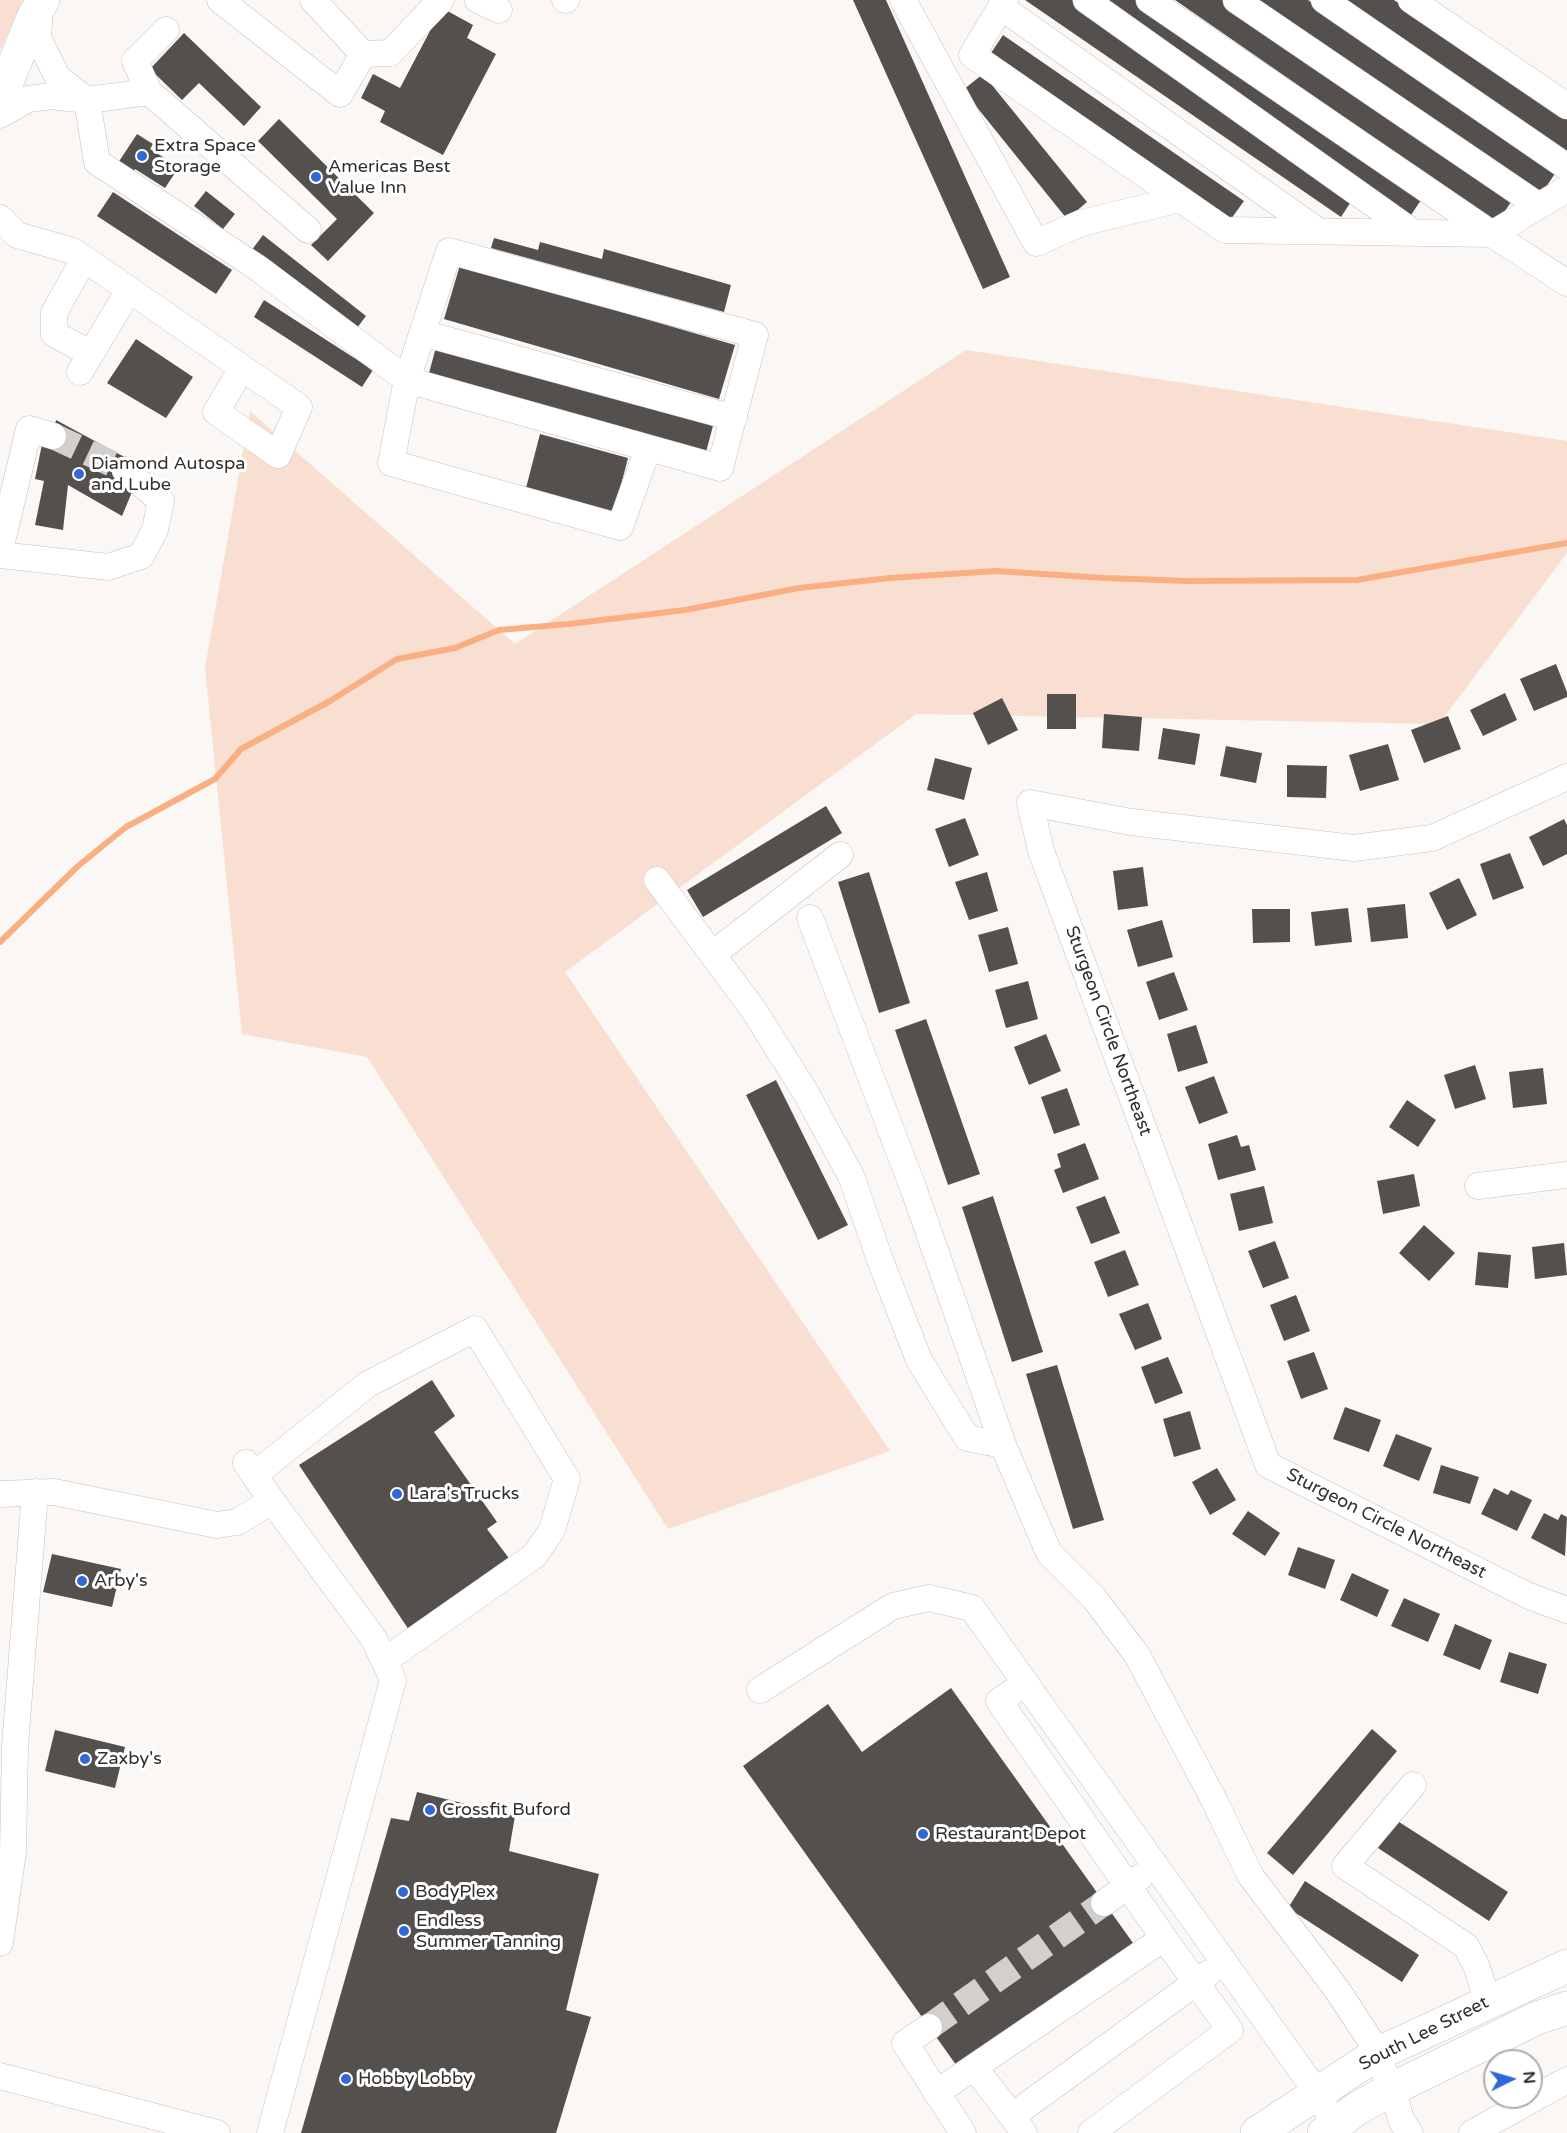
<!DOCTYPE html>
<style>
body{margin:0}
#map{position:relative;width:1567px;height:2133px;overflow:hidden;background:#fbf7f4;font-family:"Varela Round",sans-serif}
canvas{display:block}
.north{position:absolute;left:1483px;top:2049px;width:60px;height:60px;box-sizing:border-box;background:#fff;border:2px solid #adacab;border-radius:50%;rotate:85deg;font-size:16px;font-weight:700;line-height:24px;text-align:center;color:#312f2e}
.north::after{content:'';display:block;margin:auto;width:21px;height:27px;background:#2e69d7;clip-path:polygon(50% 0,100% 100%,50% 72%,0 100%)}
</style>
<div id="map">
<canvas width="1567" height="2133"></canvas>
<div class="north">N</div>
</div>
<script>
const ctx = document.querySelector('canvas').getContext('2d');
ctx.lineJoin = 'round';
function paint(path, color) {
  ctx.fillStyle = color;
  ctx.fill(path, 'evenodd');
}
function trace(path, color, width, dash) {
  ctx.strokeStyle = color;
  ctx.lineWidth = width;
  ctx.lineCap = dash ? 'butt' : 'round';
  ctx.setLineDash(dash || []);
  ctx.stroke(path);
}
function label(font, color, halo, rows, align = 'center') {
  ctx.font = font + ' "Varela Round",sans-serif';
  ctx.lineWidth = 6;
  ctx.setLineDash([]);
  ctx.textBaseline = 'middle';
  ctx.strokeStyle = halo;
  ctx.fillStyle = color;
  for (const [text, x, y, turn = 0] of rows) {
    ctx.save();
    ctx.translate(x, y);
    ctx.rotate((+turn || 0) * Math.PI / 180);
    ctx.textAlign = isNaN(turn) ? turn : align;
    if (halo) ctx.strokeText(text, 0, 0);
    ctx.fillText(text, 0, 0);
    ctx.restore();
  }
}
paint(new Path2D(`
 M0,0H23L0,51Z
 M966,350L1567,441V553L1439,724L916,714L565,972L890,1451L668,1529L367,1057L242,1034L205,668L250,411L515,644Z`), '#f9dfd1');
trace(new Path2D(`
 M0,942L78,866L126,827L215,779L241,749L330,701L397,659L455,648L499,630L569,624L685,610L799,588L890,578L996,571L1104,578L1188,581L1357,580L1567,543`), '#faaf82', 6);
paint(new Path2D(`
 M853,0H886L1010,277L983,289Z
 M1025,0H1072L1356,194L1341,217Z
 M1099,0H1138L1423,197L1411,215Z
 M1175,0H1226L1513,199L1497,223Z
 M1259,0H1308L1556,172L1540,196Z
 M1347,0H1394L1567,118V151Z
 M442,8L473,25L467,38L496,54L443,155L380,122L385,111L361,98L373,74L400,88Z
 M184,33L261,107L244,126L199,83L182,100L150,69Z
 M1003,35L1244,201L1231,219L991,53Z
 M983,74L1087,202L1067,219L963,90Z
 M279,119L374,213L328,261L311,245L337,219L258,141Z
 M137,134L153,144L150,149L179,167L165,188L135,169L133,173L118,163Z
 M206,191L235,214L223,229L194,206Z
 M113,192L232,270L216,294L97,216Z
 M263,235L366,316L354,332L251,251Z
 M494,238L538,250L540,242L602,259L604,249L731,285L724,312L491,248Z
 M460,265L735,345L719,399L444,319Z
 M264,300L373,370L362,387L254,317Z
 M136,339L193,377L166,418L107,383Z
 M436,347L714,422L706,452L428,377Z
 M56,420L130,460L118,481L134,487L122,516L68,485L63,530L35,525L44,481L35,479L42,444L51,445Z
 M540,434L628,458L614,512L526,488Z
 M1556,664L1567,692V697L1534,711L1520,679Z
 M1505,693L1517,720L1483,736L1470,710Z
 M1047,694H1076V729H1047Z
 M1002,698L1018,730L988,745L973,713Z
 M1104,714L1142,717L1139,751L1102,748Z
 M1448,716L1461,749L1424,763L1411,730Z
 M1163,728L1200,734L1195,765L1158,759Z
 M1388,744L1399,780L1360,791L1349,755Z
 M1226,746L1262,753L1256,783L1220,776Z
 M935,758L972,768L964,800L927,790Z
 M1287,765L1327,766L1326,798L1287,797Z
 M826,806L842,833L703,917L687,890Z
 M965,818L979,855L949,867L935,829Z
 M1564,819L1567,825V854L1543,866L1529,837Z
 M1510,853L1524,888L1493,900L1480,864Z
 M1143,867L1148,906L1118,910L1113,871Z
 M869,872L910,1003L879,1013L838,882Z
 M987,872L998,911L969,920L955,882Z
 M1459,878L1477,915L1447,930L1429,893Z
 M1405,904L1408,938L1371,942L1367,908Z
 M1348,908L1352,942L1315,946L1311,912Z
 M1252,909H1290V942L1253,943Z
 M1162,920L1173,957L1138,967L1127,930Z
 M1008,927L1018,964L989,972L978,935Z
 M1174,972L1188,1010L1159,1020L1146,982Z
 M1028,981L1038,1019L1006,1028L995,990Z
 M926,1019L980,1174L948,1185L895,1030Z
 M1196,1025L1208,1063L1178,1072L1167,1034Z
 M1046,1034L1061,1071L1029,1085L1014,1047Z
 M1475,1065L1486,1099L1455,1109L1444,1075Z
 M1543,1068L1547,1104L1513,1108L1509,1072Z
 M1214,1076L1228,1113L1199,1124L1185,1087Z
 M776,1080L848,1225L818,1240L746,1095Z
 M1067,1088L1080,1125L1054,1134L1041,1097Z
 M1407,1100L1436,1120L1418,1147L1389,1127Z
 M1237,1135L1241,1147L1249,1145L1256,1170L1218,1180L1208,1144Z
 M1085,1143L1099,1179L1063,1193L1054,1170L1061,1167L1057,1154Z
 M1414,1174L1420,1206L1383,1214L1377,1181Z
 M1264,1186L1273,1223L1239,1231L1230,1194Z
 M993,1196L1043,1352L1012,1362L962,1207Z
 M1105,1196L1120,1233L1091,1244L1076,1207Z
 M1424,1225L1455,1253L1429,1281L1399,1253Z
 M1275,1241L1289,1278L1263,1288L1248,1251Z
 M1564,1243L1567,1275L1535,1279L1532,1247Z
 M1125,1250L1139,1285L1108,1297L1094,1262Z
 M1478,1252L1511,1255L1508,1288L1475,1285Z
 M1296,1295L1310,1331L1284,1341L1270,1305Z
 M1148,1303L1162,1339L1135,1350L1119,1314Z
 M1314,1352L1328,1389L1301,1399L1287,1361Z
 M1168,1357L1183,1393L1155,1404L1141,1367Z
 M1057,1365L1104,1520L1073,1529L1026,1374Z
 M432,1380L455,1416L434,1432L497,1522L487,1529L511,1561L409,1630L299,1465Z
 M1345,1407L1381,1420L1369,1452L1333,1439Z
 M1190,1411L1201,1449L1174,1457L1163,1419Z
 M1396,1434L1432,1448L1419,1481L1383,1466Z
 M1441,1465L1479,1477L1470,1504L1433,1493Z
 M1217,1468L1236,1500L1210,1515L1192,1482Z
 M1494,1488L1508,1495L1511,1490L1532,1500L1517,1531L1481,1514Z
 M1248,1511L1280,1533L1265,1556L1232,1534Z
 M1544,1513L1558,1520L1561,1514L1567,1517L1565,1556L1531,1538Z
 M1298,1547L1335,1560L1325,1589L1288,1575Z
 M52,1554L121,1569L112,1607L43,1592Z
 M1352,1573L1389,1590L1377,1617L1340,1600Z
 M1404,1598L1440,1614L1428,1642L1391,1626Z
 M1455,1624L1492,1640L1480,1670L1443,1655Z
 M1509,1652L1547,1664L1538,1694L1500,1682Z
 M951,1688L1133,1943L959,2069L743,1766L828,1704L862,1752Z
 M1372,1729L1397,1751L1293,1875L1267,1853Z
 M55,1730L125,1747L115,1788L45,1771Z
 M417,1792L515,1816L509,1851L599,1874L566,2010L591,2017L556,2133H301L391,1818L409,1821Z
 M1396,1820L1508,1892L1489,1921L1378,1848Z
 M1305,1881L1419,1955L1402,1982L1288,1908Z`), '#54504e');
trace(new Path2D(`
 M53,436L125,470
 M929,2027L1104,1903`), '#d3cfcc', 26, [26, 13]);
const minor = new Path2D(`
 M220,0L340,94L363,54L313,0
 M478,0L499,10
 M565,0H566
 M903,0L1036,243L1081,223L1180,199
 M1005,0L972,55L1225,230L1492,234L1567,283
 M1086,0L1414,233
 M1149,0L1492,234L1567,189
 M1236,0L1539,206
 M1324,0L1567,167
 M1411,0L1567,106
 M1001,7L1318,231
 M40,9L38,38L58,78L87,100L97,162L258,268L407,380L720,468L755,335L449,251L407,380L391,463L620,527L648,448
 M363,54L390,53L441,0
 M149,92L135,61L166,30
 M0,115L28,99L51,96L87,100L149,92L308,230
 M0,218L17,235L73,251L299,407L278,455L216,412L242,368
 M84,259L54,313V334L90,353
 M422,333L734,418
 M80,372L129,290
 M0,550L29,429L53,436
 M0,555L108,567L141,556L155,530L161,501L125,470
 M1567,777L1432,838L1354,848L1131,822L1030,803L1041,851L1268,1465L1529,1596L1567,1610
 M657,880L753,1009L806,1093L852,1178L880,1260L919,1360L967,1438L1003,1445
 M810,918L914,1190L1003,1445L1049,1553L1094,1598L1137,1655L1214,1800L1250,1875L1338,1991L1370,2040L1392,2089L1402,2122L1410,2133
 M713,954L840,855
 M1478,1186L1567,1175
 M246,1463L272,1501L374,1639L393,1680L270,2133
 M254,1475L368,1384L475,1329L567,1479L552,1530L534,1556L384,1661
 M0,1494L54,1492L217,1525L237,1522L272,1501
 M1026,1683L999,1701L1164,1938
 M760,1690L893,1606L929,1598L972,1608L1308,2080L1336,2124
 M1413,1785L1345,1866L1466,1946L1476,1965L1488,2002
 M1104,1903L1140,1877
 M0,1943L13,1852L15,1746L35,1492
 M929,2027L905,2043L963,2133
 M974,2067L1012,2116
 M0,2076L217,2133
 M936,2093L1164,1938L1230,2030L1091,2133
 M1024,2133L1012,2116L1209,1973
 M1472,2133L1567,2080`);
const major = new Path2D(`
 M1257,2133L1377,2054L1567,1966
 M1324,2133L1358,2108L1392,2089L1537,2018L1567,2008`);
const highway = new Path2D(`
 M0,99L33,18L43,0`);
trace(minor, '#c5c1bf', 27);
trace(major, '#c5c1bf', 34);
trace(highway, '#c5c1bf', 34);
trace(minor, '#fff', 26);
trace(major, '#fff', 33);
trace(highway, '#fff', 33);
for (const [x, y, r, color] of [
 [142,156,6,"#2e69d7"],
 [316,177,6,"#2e69d7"],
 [79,474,6,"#2e69d7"],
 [397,1494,6,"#2e69d7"],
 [82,1581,6,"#2e69d7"],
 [85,1759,6,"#2e69d7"],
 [430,1810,6,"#2e69d7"],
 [923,1834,6,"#2e69d7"],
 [403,1892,6,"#2e69d7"],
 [404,1931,6,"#2e69d7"],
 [346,2079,6,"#2e69d7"]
]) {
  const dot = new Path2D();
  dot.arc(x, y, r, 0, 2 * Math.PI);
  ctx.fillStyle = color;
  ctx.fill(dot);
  trace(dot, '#fff', 2);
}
label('18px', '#312f2e', '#fff', [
 ["Extra Space",154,146],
 ["Storage",154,167],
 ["Americas Best",328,167],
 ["Value Inn",328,188],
 ["Diamond Autospa",91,464],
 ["and Lube",91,485],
 ["Lara's Trucks",409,1494],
 ["Arby's",94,1581],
 ["Zaxby's",97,1759],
 ["Crossfit Buford",442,1810],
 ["Restaurant Depot",935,1834],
 ["BodyPlex",415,1892],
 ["Endless",416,1921],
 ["Summer Tanning",416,1942],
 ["Hobby Lobby",358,2079]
], 'left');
label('18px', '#312f2e', '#fff', [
 ["Sturgeon Circle Northeast",1108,1031,70],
 ["Sturgeon Circle Northeast",1386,1524,27],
 ["South Lee Street",1424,2034,-27]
]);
</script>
